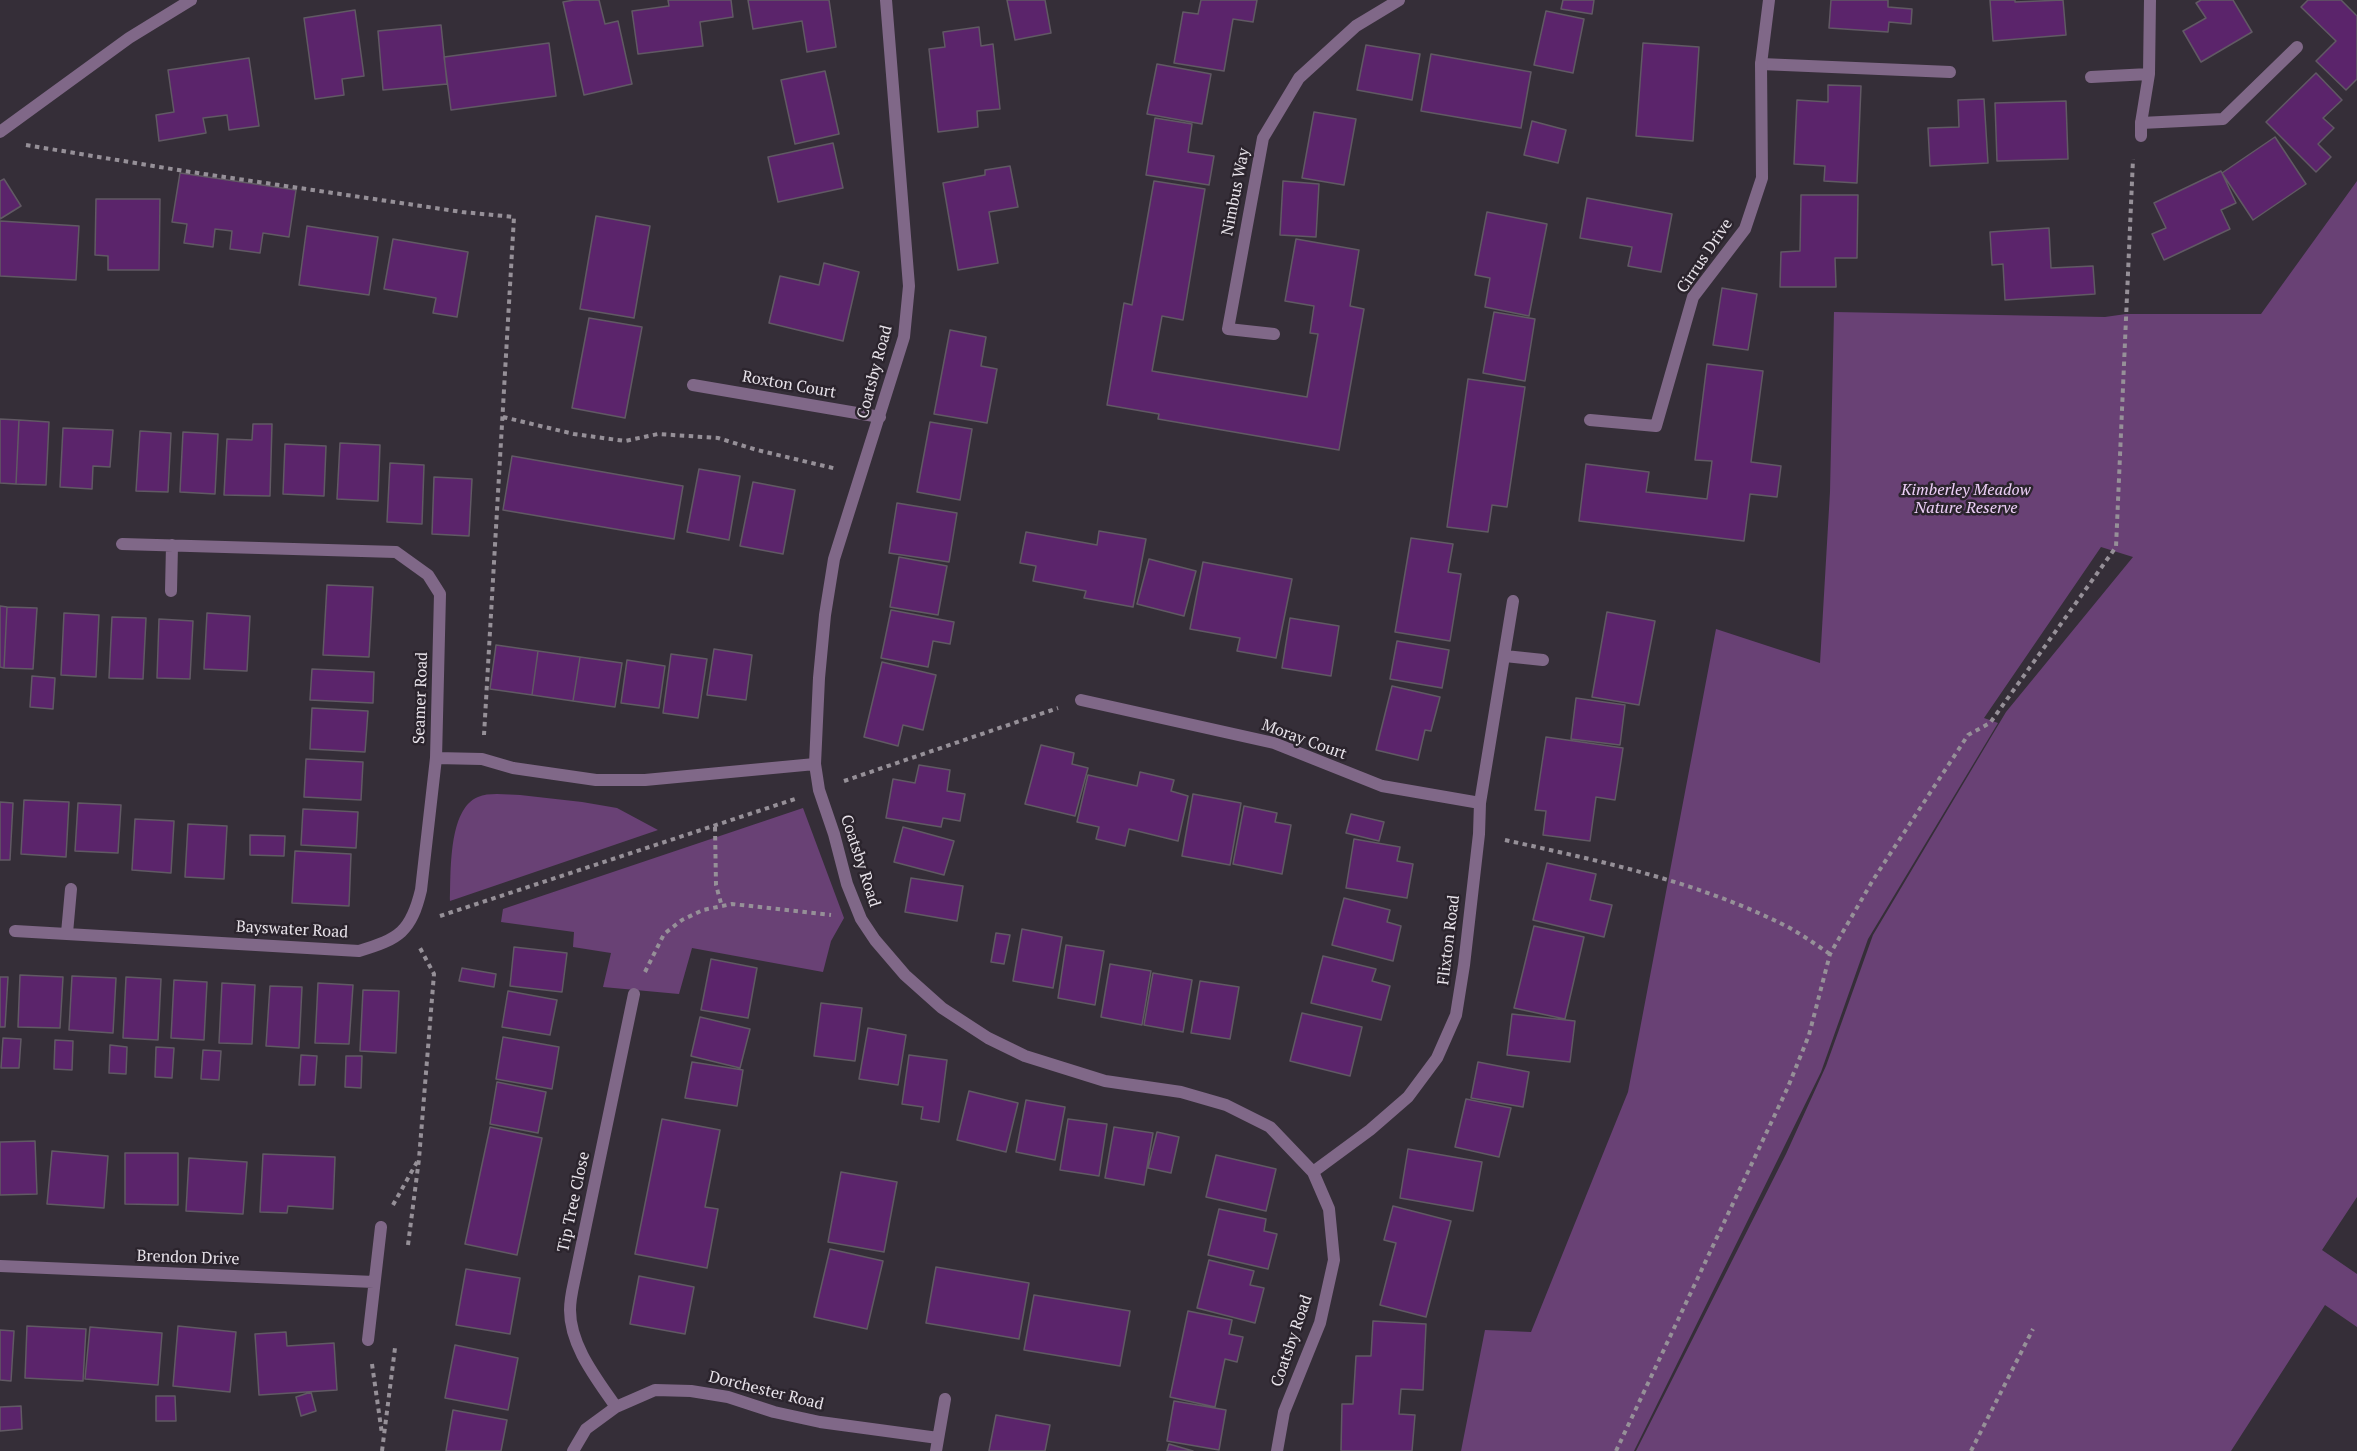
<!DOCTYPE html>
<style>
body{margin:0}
canvas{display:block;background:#352e38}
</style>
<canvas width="2357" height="1451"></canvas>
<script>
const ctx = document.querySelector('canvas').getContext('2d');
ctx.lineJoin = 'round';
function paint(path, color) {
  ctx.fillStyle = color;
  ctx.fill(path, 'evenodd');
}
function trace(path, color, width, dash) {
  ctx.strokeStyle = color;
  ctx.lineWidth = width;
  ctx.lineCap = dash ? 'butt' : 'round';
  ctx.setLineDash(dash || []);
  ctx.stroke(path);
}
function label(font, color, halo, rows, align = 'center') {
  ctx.font = font + ' "PT Serif",serif';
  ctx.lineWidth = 5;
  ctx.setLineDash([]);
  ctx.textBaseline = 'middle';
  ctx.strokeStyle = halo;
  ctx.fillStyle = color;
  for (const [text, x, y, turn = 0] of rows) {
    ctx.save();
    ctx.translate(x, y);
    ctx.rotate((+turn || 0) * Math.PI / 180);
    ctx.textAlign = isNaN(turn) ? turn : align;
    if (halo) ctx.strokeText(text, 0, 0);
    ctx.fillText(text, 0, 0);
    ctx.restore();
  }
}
paint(new Path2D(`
 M2357,181V1197L2322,1250L2357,1274V1327L2325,1305L2231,1451H1636L1786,1154L1826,1066L1873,935L2006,712L2133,557L2101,547L1984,718L1998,723L1868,939L1821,1072L1634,1451H1461L1485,1330L1531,1332L1628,1092L1716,629L1820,663L1830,492L1834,312L2105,317L2126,314H2261Z
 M520,795L582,802L617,808L658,830L450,901C451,873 448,809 478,797C490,792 508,795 520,795Z
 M803,808L844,918L831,941L823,972L692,948L679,994L603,987L611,953L573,947L574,932L501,922L503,909Z`), '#694175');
const building = new Path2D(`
 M574,0H599L605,24L618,21L632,84L584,95L563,2Z
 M668,0H731L733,17L700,22L703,46L638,54L632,11L669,6Z
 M748,0H829L836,47L807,52L802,21L753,29Z
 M1007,0H1045L1051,33L1015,40Z
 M1201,0H1257L1253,22L1233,19L1224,71L1174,63L1183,12L1198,14Z
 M1563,0H1594L1592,14L1561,9Z
 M1831,0H1888V7L1912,9L1911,24L1889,22L1888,32L1829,28Z
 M1990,0H2015V2L2063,0L2066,35L1993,41Z
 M2201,0H2233L2252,32L2201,62L2183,31L2206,18L2196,3Z
 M2308,0H2341L2357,16V79L2346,90L2316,61L2336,41L2301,7Z
 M355,10L364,76L342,79L344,95L315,99L304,18Z
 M1546,11L1584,19L1573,73L1534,65Z
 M441,25L447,84L383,90L378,31Z
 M979,27L981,46L993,44L1000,109L977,111L978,127L938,132L929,49L945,47L943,32Z
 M549,43L556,96L451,110L444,57Z
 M1643,43L1699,47L1693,141L1636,136Z
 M1366,45L1420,54L1412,100L1357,90Z
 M1431,54L1531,72L1521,128L1421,111Z
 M249,58L259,126L229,130L227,115L203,118L206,133L159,141L156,115L174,112L168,70Z
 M1157,64L1211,74L1202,124L1147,114Z
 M825,71L839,134L795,144L781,80Z
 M2316,73L2342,100L2323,118L2334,128L2318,144L2331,157L2316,172L2266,122Z
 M1828,85L1861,86L1857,183L1824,181L1825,166L1794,164L1797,100L1828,102Z
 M1984,99L1988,163L1930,166L1928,128L1959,127L1958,100Z
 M2066,101L2068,159L1997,161L1995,103Z
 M1314,112L1356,119L1344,185L1302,178Z
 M1155,118L1192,124L1188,152L1214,156L1209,185L1146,175Z
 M1532,121L1566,130L1558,163L1524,155Z
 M2275,137L2306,184L2253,220L2222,173Z
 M833,143L843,188L778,202L768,157Z
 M1010,166L1018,207L989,212L998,263L958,270L943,183L985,175V170Z
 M2221,171L2236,203L2221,210L2230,229L2164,260L2152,234L2166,228L2154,203Z
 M180,173L296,190L289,237L263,233L260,253L230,249L232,231L215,229L213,247L184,243L187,224L172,222Z
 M4,179L21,206L0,219V181Z
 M1154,181L1205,189L1183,320L1162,316L1152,371L1307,397L1318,334L1310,333L1314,306L1285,301L1296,239L1359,250L1350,306L1364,309L1339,450L1158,419L1159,414L1107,405L1124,303L1132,305Z
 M1283,181L1319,184L1316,237L1280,235Z
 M1801,195H1858L1857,258H1835L1836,287H1780L1781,252L1800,251Z
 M1587,198L1672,214L1661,272L1628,266L1632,247L1580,238Z
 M96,199H160L159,270H108V256L95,255Z
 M1487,212L1547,224L1529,316L1485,307L1490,278L1475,275Z
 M596,216L650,226L634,318L580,309Z
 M0,221L79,226L76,280L0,276Z
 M307,226L378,237L369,295L299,285Z
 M2049,228L2051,268L2093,266L2095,294L2005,300L2003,264L1992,265L1990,232Z
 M393,239L468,252L457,317L433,313L436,298L384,289Z
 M824,263L859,272L843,341L769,323L780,276L819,285Z
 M1722,288L1757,294L1748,350L1713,345Z
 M1494,312L1535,319L1525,381L1483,373Z
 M589,318L642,327L625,418L572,408Z
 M950,330L986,337L981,366L997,369L987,423L934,414Z
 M1707,364L1763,371L1751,462L1781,466L1777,497L1750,494L1744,541L1579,521L1586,464L1649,472L1646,492L1707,499L1712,461L1695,460Z
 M1468,379L1525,387L1507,507L1492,505L1488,532L1447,527Z
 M0,419L19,420L16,484L0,483Z
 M19,420L49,422L46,485L16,484Z
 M930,422L972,429L960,500L917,492Z
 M253,424H272L270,496L224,495L227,439L252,440Z
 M63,428L113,430L110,467L93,466L92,489L60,487Z
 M140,431L171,433L168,492L136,491Z
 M183,432L218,434L215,494L180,492Z
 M340,443L380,445L378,501L337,499Z
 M285,444L326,446L324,496L283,494Z
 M512,456L683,486L674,539L503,510Z
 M390,463L424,465L422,524L387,522Z
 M699,469L740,476L729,540L687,532Z
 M434,477L472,479L469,536L432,534Z
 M753,482L795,490L783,554L740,546Z
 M897,503L957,513L949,562L889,553Z
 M1099,531L1146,539L1133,607L1084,598L1086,591L1033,581L1036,566L1020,563L1026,532L1097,545Z
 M1411,538L1453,544L1448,572L1461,574L1450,641L1395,632Z
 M899,557L947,566L938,615L890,607Z
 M1149,559L1196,571L1184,616L1137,604Z
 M1203,562L1292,579L1276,658L1237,651L1240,638L1190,629Z
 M327,585L373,587L369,657L323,655Z
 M0,606L7,607L4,668L0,667Z
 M7,607L37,608L33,669L4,668Z
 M891,610L954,622L950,644L933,641L928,667L881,658Z
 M1607,612L1655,621L1639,705L1592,697Z
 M64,613L99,615L96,677L61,675Z
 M207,613L250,616L247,671L204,669Z
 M112,617L146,618L143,679L109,678Z
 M1290,618L1339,626L1331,676L1282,668Z
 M159,619L193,621L190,679L157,678Z
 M1397,641L1449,650L1442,688L1390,679Z
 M496,645L538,651L532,695L490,689Z
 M714,649L752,655L746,700L707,695Z
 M538,651L580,657L573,701L532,695Z
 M671,654L707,659L698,718L663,713Z
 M580,657L622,663L615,707L573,701Z
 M627,660L665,666L659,708L621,703Z
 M882,662L936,675L923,730L903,725L898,746L864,737Z
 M312,669L374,672L373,703L310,700Z
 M32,676L55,678L53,709L30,707Z
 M1392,686L1440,697L1431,731L1425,730L1418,760L1376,750Z
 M1576,698L1625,705L1620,745L1571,739Z
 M312,708L368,711L365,752L310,749Z
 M1546,737L1623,748L1615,800L1596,797L1590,841L1543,835L1546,811L1535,810Z
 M1041,745L1074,753L1072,764L1088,768L1075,816L1025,804Z
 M306,759L363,762L361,800L304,797Z
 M919,765L950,770L947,791L965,794L960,821L943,818L941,827L886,818L893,779L915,783Z
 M1140,772L1174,780L1171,791L1188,796L1178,841L1129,829L1125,846L1096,839L1099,827L1077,822L1088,775L1137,786Z
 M1193,794L1241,803L1230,865L1182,856Z
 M24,800L69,802L66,857L21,854Z
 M0,802L13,803L10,860H0Z
 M78,803L121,805L118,853L75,851Z
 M1244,806L1277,813L1275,822L1291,825L1282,874L1233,864Z
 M303,809L358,812L356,848L301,845Z
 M1351,814L1384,822L1379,841L1346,833Z
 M135,819L174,821L171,873L132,870Z
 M188,824L227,826L224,879L185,877Z
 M903,827L954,841L944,875L894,862Z
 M250,835L285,836L284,856L250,855Z
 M1354,839L1400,847L1397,861L1413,864L1407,898L1346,888Z
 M295,851L351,854L349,906L292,903Z
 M1547,863L1596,874L1590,900L1612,905L1604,937L1533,920Z
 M911,878L963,886L957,921L905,912Z
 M1344,898L1390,910L1387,922L1401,926L1393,961L1332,945Z
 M1534,926L1584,937L1565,1019L1514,1008Z
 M1022,929L1062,937L1053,988L1013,981Z
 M996,933L1010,935L1004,964L991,962Z
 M1066,945L1104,951L1095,1005L1058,998Z
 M514,947L567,953L562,992L510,986Z
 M1323,956L1376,969L1372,981L1390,986L1381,1020L1311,1003Z
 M711,959L757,968L748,1018L701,1010Z
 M1110,964L1151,971L1142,1025L1101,1017Z
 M462,968L496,974L494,987L459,981Z
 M1153,973L1192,980L1183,1032L1144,1025Z
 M20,975L63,977L60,1028L18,1027Z
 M72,976L116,978L113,1033L69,1030Z
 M0,977H8L5,1027H0Z
 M126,977L161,979L158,1040L123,1038Z
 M174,980L207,982L204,1040L171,1038Z
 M1200,981L1239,987L1230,1039L1191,1033Z
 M222,983L255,985L252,1044L219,1043Z
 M318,983L353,985L349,1044L315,1043Z
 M270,986L302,987L299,1048L266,1046Z
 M363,990L399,991L396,1053L360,1051Z
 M508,991L557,1000L550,1035L502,1027Z
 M821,1003L862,1008L855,1061L814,1056Z
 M1302,1013L1362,1027L1350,1076L1290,1061Z
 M1512,1014L1575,1021L1570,1062L1507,1055Z
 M700,1017L750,1029L740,1068L691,1056Z
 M868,1028L906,1035L898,1085L859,1079Z
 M503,1037L559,1047L552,1089L496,1079Z
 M3,1038L21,1039L19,1068H1Z
 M55,1040L73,1041L72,1070L54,1069Z
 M110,1045L127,1047L126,1074L109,1073Z
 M156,1047L174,1048L172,1078L155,1077Z
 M203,1050L221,1051L219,1080L201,1079Z
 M301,1055L317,1056L315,1085H299Z
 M909,1055L947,1060L939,1122L921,1119L923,1107L902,1104Z
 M346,1056H362L361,1088L345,1087Z
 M692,1062L743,1070L737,1106L685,1098Z
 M1478,1062L1529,1072L1523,1107L1471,1098Z
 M497,1082L546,1092L538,1133L490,1124Z
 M969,1091L1018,1103L1006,1152L957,1140Z
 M1466,1099L1511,1108L1499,1157L1455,1147Z
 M1026,1100L1065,1107L1055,1160L1016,1152Z
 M662,1119L720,1130L705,1207L718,1209L707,1268L635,1254Z
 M1068,1119L1107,1124L1099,1176L1060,1170Z
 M490,1127L542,1138L517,1255L465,1244Z
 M1114,1127L1153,1133L1144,1185L1105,1178Z
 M1157,1132L1179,1137L1171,1173L1148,1168Z
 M35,1141L37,1194L0,1195V1142Z
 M1408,1149L1482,1162L1473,1211L1400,1198Z
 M52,1151L108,1156L104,1208L47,1204Z
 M125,1153H178V1205L125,1204Z
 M263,1154L335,1157L333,1209L288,1206L287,1213L260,1212Z
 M1216,1155L1276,1169L1266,1211L1206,1197Z
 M189,1158L247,1162L243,1214L186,1211Z
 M841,1172L897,1182L884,1252L828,1242Z
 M1393,1206L1451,1221L1426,1317L1380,1305L1396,1243L1384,1240Z
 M1219,1209L1266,1219L1264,1231L1277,1234L1268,1269L1208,1255Z
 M830,1249L883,1261L867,1329L814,1317Z
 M1209,1260L1254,1271L1250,1285L1264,1288L1255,1323L1197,1308Z
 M936,1267L1029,1283L1019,1339L926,1323Z
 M466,1269L520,1278L510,1334L456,1325Z
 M639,1276L694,1287L685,1334L630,1324Z
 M1034,1295L1130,1311L1120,1366L1024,1350Z
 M1188,1311L1232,1320L1229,1334L1243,1337L1237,1362L1225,1359L1215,1407L1170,1397Z
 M1373,1321L1426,1324L1423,1390L1401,1389L1399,1414L1415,1415L1412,1451H1341L1342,1404H1353L1356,1356H1371Z
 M27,1326L86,1329L83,1381L25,1378Z
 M178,1326L236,1332L230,1392L173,1386Z
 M90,1327L162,1333L158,1385L85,1379Z
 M0,1330L14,1331L11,1381L0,1380Z
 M286,1332L287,1346L334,1343L337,1390L259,1395L255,1334Z
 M455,1345L518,1358L508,1410L445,1398Z
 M311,1392L316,1411L301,1416L296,1397Z
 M156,1396H175L176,1421H156Z
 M1174,1401L1226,1410L1219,1450L1167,1441Z
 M21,1406L22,1429L0,1431V1407Z
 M453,1410L507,1420L501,1451H446Z
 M996,1415L1050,1425L1045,1451H989Z
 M1169,1444L1193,1451H1167Z`);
paint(building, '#5b246b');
trace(building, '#615964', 1.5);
trace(new Path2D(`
 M26,145L184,171L462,212L514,217L484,735
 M503,417L574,434L625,441L658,434L718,438L757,450L837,469
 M844,781L1058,708
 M715,827L716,885L722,907
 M1505,840C1600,861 1696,881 1784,925C1800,933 1815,944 1830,954
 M440,916L795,799
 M645,972L664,934L682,920L703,910L732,904L831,915
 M393,1205L417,1162
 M408,1245L419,1159L434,974L420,948
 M372,1364L382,1434
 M382,1451L395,1348
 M1616,1451L1788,1087L1809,1035L1830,954L1873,880L1968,735L1990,723L2116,547L2133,159
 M1971,1451L2033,1329`), '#969098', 4, [4.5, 4.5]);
trace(new Path2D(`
 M1761,64L1950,72
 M2141,123L2223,119L2297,47`), '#806888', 12);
trace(new Path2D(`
 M886,0L909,286L904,337L834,559L825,615L819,678L815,764L819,790L834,834L847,884L861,919L875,940L905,975L942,1008L988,1038L1025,1056L1105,1081L1181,1092L1226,1105L1270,1127L1313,1172L1329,1209L1334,1260L1320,1323L1284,1412L1277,1451
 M2091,77L2149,74
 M2141,136V123L2149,74L2150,0
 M1274,334L1228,329L1263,138L1299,78L1356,26L1399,0
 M693,385L880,417
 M1590,420L1656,426L1693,297L1745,229L1762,178L1761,64L1769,0
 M171,591L172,545
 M1505,656L1543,660
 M1081,700L1274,743L1382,786L1480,803
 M436,758L482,759L513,768L596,780H645L815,764
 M15,931L359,951C399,939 411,932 421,890L436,758L440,594L428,575L396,552L122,544
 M67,933L71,889
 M1313,1172L1370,1130L1408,1097L1437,1058L1456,1015L1464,965L1479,834L1480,803L1513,601
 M0,1266L374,1282
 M368,1340L381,1227
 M616,1407C597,1379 570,1346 570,1310C570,1301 572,1291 574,1282L634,994
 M573,1451L586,1429L616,1407L655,1390L691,1391L728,1397L774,1412L820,1422L938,1438
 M936,1451L945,1399`), '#806888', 12);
trace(new Path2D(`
 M0,132L129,38L191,0`), '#806888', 12);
label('16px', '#e8e3ea', '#2b242d', [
 ["Nimbus Way",1236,192,-79],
 ["Cirrus Drive",1705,256,-56],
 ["Coatsby Road",875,372,-75],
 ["Roxton Court",789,385,10],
 ["Seamer Road",421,698,-88],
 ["Moray Court",1304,740,20],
 ["Coatsby Road",860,861,72],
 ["Bayswater Road",292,930,3],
 ["Flixton Road",1449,940,-83],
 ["Tip Tree Close",574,1202,-78],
 ["Brendon Drive",188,1258,2],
 ["Coatsby Road",1292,1341,-71],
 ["Dorchester Road",766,1391,14]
]);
label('italic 16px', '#eed0f8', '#2b242d', [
 ["Kimberley Meadow",1966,490],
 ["Nature Reserve",1966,508]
]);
</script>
